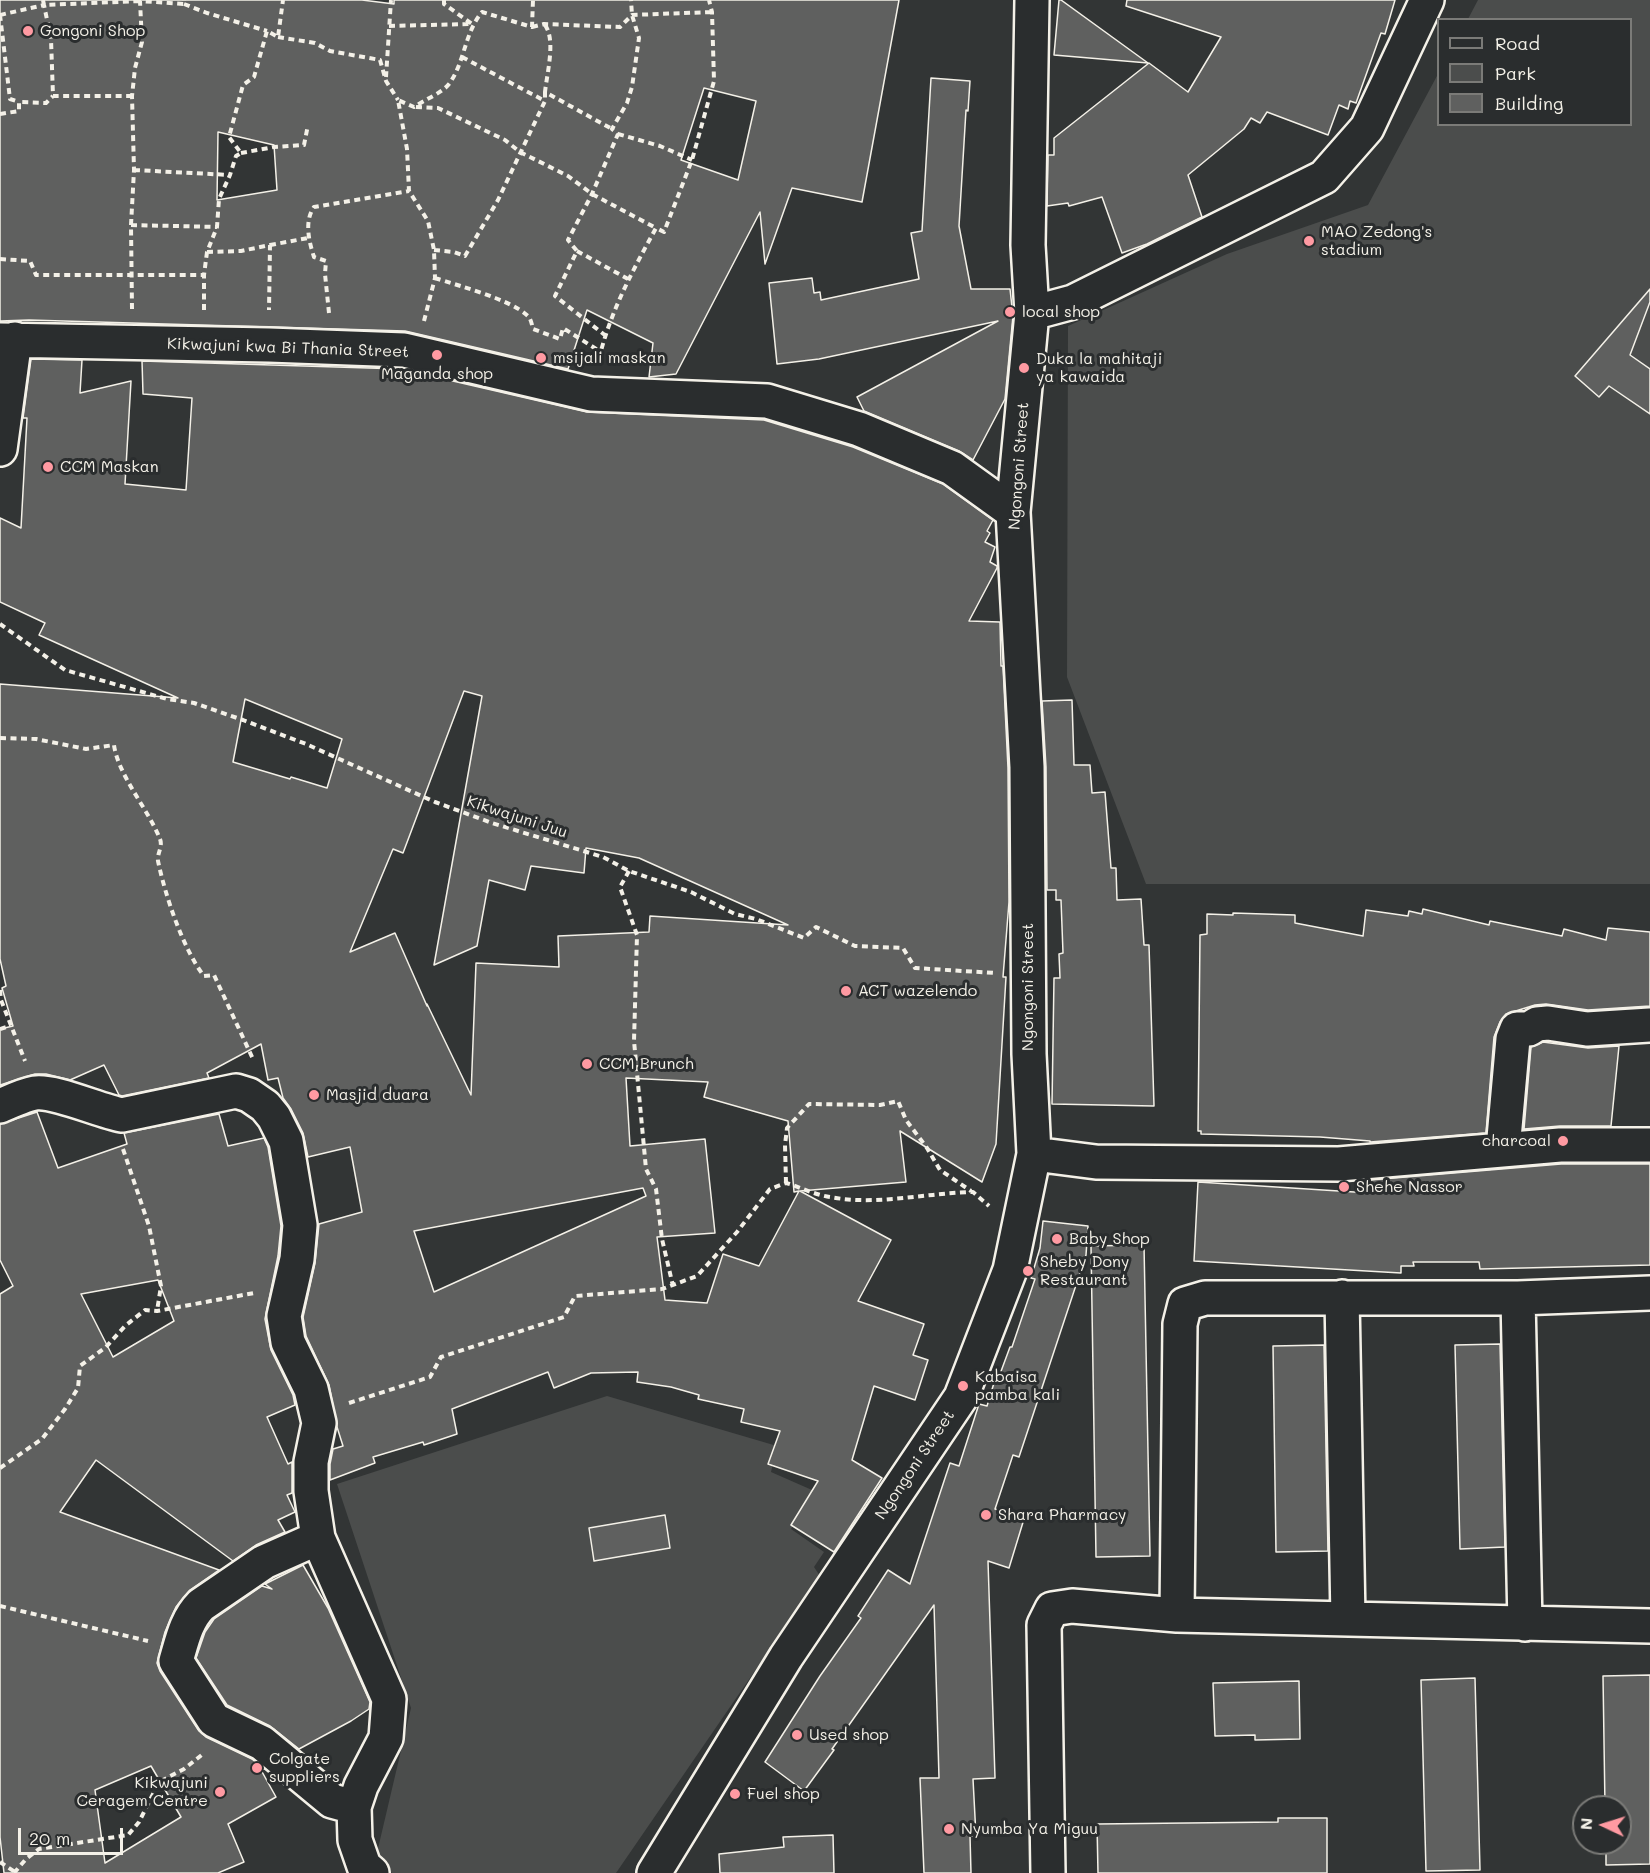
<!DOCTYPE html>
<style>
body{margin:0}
#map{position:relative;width:1650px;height:1873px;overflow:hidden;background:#323535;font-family:Mali,sans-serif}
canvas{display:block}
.legend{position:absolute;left:1437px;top:18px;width:195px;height:108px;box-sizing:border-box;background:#2a2d2e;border:2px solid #7b7b78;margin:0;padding:8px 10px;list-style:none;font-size:18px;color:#f4f1e8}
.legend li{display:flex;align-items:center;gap:12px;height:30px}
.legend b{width:30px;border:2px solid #7b7b78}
.north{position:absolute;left:1572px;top:1795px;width:60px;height:60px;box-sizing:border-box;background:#2a2d2e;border:2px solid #7b7b78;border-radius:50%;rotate:274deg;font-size:16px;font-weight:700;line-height:24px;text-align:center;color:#f4f1e8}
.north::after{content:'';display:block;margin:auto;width:21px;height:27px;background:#ff9aa2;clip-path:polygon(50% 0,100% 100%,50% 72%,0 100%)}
.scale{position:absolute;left:18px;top:1828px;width:105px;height:27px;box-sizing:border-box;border:3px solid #f4f1e8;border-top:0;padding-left:8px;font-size:18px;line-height:21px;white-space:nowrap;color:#f4f1e8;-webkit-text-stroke:4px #2a2d2e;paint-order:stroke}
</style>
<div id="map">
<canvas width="1650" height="1873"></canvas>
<ul class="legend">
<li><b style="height:8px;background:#2a2d2e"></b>Road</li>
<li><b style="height:16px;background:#4b4d4c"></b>Park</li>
<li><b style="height:16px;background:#5f605f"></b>Building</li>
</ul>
<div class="north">N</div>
<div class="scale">20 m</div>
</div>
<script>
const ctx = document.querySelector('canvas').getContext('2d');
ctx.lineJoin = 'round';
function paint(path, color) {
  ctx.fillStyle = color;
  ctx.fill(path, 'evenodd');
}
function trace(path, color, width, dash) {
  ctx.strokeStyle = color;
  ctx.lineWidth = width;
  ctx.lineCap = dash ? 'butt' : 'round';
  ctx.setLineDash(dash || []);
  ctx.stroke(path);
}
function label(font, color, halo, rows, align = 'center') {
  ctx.font = font + ' Mali,sans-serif';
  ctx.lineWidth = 6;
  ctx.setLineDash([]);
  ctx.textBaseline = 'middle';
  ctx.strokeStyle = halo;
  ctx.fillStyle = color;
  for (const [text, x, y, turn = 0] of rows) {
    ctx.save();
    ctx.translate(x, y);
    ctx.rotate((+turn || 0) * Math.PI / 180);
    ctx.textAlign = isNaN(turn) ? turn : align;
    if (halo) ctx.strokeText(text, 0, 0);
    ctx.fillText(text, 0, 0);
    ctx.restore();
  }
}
paint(new Path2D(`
 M1478,0H1650V884H1146L1067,677L1068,326L1227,254L1368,205L1438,74V124H1630V20L1468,19Z
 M607,1396L777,1446L771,1472L812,1490L791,1529L824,1552L814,1567L820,1576L616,1873H392L376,1857L411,1708L337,1484Z`), '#4b4d4c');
const building = new Path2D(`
 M0,0H362L394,4V0H899L862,202L792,188L765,264L760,212L676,374L649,377L653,343L587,310L568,369L405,331L29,320L0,321ZM704,88L756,101L738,180L681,160ZM218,132L274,145L277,190L217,200Z
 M1059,0H1061L1148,63L1054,55Z
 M1127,0H1395L1385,34L1381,33L1356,103L1350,101L1348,109L1339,105L1328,135L1267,112L1260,123L1251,118L1244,129L1188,175L1202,217L1147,244L1122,253L1102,197L1069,206L1068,203L1047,206L1048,155H1054V138L1149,63L1188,92L1221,37L1126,6Z
 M931,78L970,81L968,111L966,110L959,226L971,289H1010L1013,316L1005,399L973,460L959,451L864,411L857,397L998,321L819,359L777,364L769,283L812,278L814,293L820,292L821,300L919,279L911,233L922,231Z
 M1650,289V302L1630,355L1650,369V414L1609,386L1599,397L1575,376Z
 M31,359L82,360L80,393L131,381L125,484L186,490L192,398L143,394L142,361L401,369L587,412L764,420L853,447L943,484L993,520L987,531L990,533L985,542L995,547L990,562L997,566V568L969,621L1000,622L1001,666H1003L1008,768L1009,902L1003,977H1006L996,1144L982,1182L900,1131L906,1182L800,1191L891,1240L858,1301L924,1324L913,1355L928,1360L915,1400L874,1386L852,1460L882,1478L834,1552L791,1525L818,1481L768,1464L780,1431L741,1422L744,1409L698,1399L699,1395L671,1387L637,1382L638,1372L591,1373L554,1388L548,1372L452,1409L457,1434L424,1445L423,1442L373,1457L375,1463L330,1480V1464L333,1449L343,1446L337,1427L329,1385L306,1336L303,1317L315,1263L319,1224L362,1212L350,1147L308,1157L303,1133L291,1109L283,1098L278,1078L268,1080L261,1044L207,1073L209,1078L122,1096L119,1095L104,1065L70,1080L46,1074H35L0,1085V1029L13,1026L2,988L6,986L0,959V684L178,698L39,635L45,623L0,602V518L21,528L27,418H23ZM464,691L482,696L434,965L477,946L489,880L525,890L531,866L584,873L586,848L639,858L788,925L650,916L649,932L558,936L559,967L476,963L471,1095L427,1004V1006L395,933L350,952L393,849L403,853ZM245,699L342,739L327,788L291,777L290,779L233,762ZM626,1078L708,1082L704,1097L788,1121L794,1192L799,1191L759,1266L723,1254L707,1303L665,1300L657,1237L715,1233L705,1139L630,1146ZM643,1188L646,1196L434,1292L414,1231Z
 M1072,700L1074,765H1090L1092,793L1105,792L1111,868H1116L1117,900L1141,899L1144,945H1149L1154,1106L1052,1104L1054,978H1060L1059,954L1063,953L1061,900H1056V890H1047L1046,767L1042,701Z
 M1423,909L1489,925L1490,921L1562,936L1564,929L1606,940L1608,928L1650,932V1006L1588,1010L1546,1004L1535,1005L1506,1014L1500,1022L1494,1037L1486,1133L1370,1142V1141L1320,1137L1201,1134V1131H1198L1200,935L1207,934V914L1233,915V913L1295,915V923L1363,936L1366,910L1408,916L1409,911L1422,914Z
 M1543,1042L1588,1048L1619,1046L1611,1126H1560L1524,1129L1531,1047Z
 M37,1112L58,1168L127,1144L124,1133L219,1114L228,1146L264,1138L268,1147L281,1226L278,1256L265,1319L271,1350L293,1395L295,1405L267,1417L288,1464L292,1462V1493L287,1495L295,1512L278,1520L285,1532L256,1545L233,1561L96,1460L60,1512L219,1570L190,1590L176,1607L165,1632L157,1663L160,1671L199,1731L206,1737L252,1759L264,1769L261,1770L276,1797L228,1824L244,1862L218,1873H4L0,1837V1294L13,1286L0,1260V1124ZM158,1280L174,1321L113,1357L81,1294ZM151,1766L181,1817L105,1863L95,1790Z
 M1561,1164H1650V1265L1480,1269L1479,1262H1413L1414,1266H1401V1273L1194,1261L1198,1182L1370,1193V1180Z
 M1043,1221L1088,1226L1086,1255L1019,1457L1013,1455L995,1509L1024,1519L1009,1568L988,1561L995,1778L973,1779L976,1836H970L971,1873H924L920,1778H939L934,1605L832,1749L834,1750L804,1791L765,1762L820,1676L861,1618L858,1616L888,1570L910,1584L950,1463L959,1466L979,1404L987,1406L997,1373L1000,1374L1010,1347H1012L1035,1279L1031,1278L1040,1248Z
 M1144,1245L1150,1556L1096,1557L1091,1246Z
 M1500,1344L1505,1547L1460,1549L1455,1345Z
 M1324,1345L1328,1551L1276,1552L1273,1346Z
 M665,1515L670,1548L594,1561L589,1528Z
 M303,1565L328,1608L370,1702L369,1709L351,1721L299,1749L270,1726L227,1705L196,1658L205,1632L214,1619L262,1586L272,1589L265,1584Z
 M1650,1675V1864L1606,1865V1843H1620V1807H1605L1603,1676Z
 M1475,1678L1480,1870L1426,1871L1421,1680Z
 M1299,1681L1300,1739L1255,1740V1735L1215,1736L1213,1683Z
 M1278,1818H1327V1873H1098L1097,1824L1278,1822Z
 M833,1835L834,1873H720L719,1854L784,1847L783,1837Z`);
paint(building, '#5f605f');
trace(building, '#f4f1e8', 1.5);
const minor = new Path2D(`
 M1032,313L1073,302L1324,177L1367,128L1427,0
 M0,340L269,345L404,350L591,394L767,401L859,429L952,468L1013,512
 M0,449L15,339
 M0,1106C11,1101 24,1095 35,1093C54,1090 100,1111 122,1115L236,1091L249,1095L265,1106L274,1117L286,1141L300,1225L297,1259L284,1316L288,1342L311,1389L319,1423L311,1462V1491L318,1538L389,1699L386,1738L361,1786L354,1807L355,1840L364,1866L372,1873
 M1503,1149L1513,1039L1517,1029H1529L1537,1024L1548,1023L1587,1029L1650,1025
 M1034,1154L1096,1162L1339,1164L1560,1145H1650
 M1342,1297L1348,1619
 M1518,1298L1525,1624
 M318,1538L264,1562L201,1605C186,1620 182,1641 176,1661L214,1720L262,1743L332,1801L354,1807
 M1177,1615L1180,1324L1185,1304L1205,1298H1518L1650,1293
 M654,1873L786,1657L961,1397L1010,1270L1034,1154L1029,1054L1027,767L1013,512L1032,313L1028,245L1032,0
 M1048,1873L1044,1625L1052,1609L1072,1606L1177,1615L1650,1626`);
trace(minor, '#f4f1e8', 38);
trace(new Path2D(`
 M43,0L44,5L140,1
 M184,4L207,13L267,31
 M0,15L44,5L51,39L53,96H132
 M0,15L10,99L19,102
 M545,25C556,40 547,73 545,92L612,129
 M389,26L472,24L444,4V0
 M532,27L544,24L620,27L632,15L712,12
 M278,37L315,43L330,51L380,60L386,81L398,100
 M462,57L545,101
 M386,77L391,0
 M416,107L438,108L505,140L520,152L568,176L592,194L656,228
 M0,114L19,111V102L46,103L53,96
 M618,134L660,146L692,160
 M241,153L274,147L304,145L308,125
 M134,170L230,175
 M131,225L217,227
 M270,245L308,238
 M434,250L454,252L465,256L498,200L545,101V92
 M577,251L628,279
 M207,252L241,251L270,245L269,310
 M0,259L30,261L36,275H204
 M435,278C459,286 510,299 528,316C531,319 532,325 533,329L560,339L563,328L601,352
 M132,309L131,225L134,170L132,96L135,68L142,42L140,1L184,4V0
 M204,310V275L207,252L217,227L219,199L230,175L236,156L241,153L229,137L243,85L254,77L267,31L278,37L283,0
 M329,313L325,274L326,261L314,257C309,242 304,221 314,207L409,191
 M424,321L435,278L434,250L428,221L409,191L407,149L398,100L414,107C424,100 442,93 449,84C465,62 464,34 482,12L532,27L533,0
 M606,336L555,296L577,251L568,240L592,194L618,134L612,129L627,103L632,87L639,38L632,15L631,0
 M599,359C610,312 633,270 656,228L664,232L692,160L714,81L712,12L709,0
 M0,624L65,670L167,699L194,703L243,720L306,744L435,802L492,823L603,857L629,871L691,892L735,914L756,919L804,938L816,927L855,946L903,948L915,968L995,973
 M0,738L36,739L86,749L114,745C118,775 148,809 160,839C163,847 157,853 158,861C165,895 183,949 204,976L214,975L253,1059
 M629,871L620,887L637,935L634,1041L646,1169L656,1189L662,1239L673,1286
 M0,990L1,1000L25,1061
 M0,1029L10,1026
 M123,1149L149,1226L161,1286L157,1311
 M786,1183L785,1145L787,1128L809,1104L880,1105L898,1101L906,1120L927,1148L940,1170L971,1191
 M349,1403L430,1377L441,1357L564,1317L575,1296L662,1289L697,1276L737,1232L770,1189L786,1183C800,1187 815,1195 830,1197C877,1206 925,1193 973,1192L989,1206
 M0,1468L42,1439L65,1409L78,1388L80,1366L106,1347L125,1326L145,1310L157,1311L254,1293
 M0,1606L148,1641
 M0,1862L15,1872
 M14,1873L26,1859L39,1849L128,1835L139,1822L159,1782L184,1769L203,1754`), '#f4f1e8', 4, [6, 4.5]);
trace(minor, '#2a2d2e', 33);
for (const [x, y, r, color] of [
 [28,31,6,"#ff9aa2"],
 [1309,241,6,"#ff9aa2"],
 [1010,312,6,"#ff9aa2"],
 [437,355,6,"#ff9aa2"],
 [541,358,6,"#ff9aa2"],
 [1024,368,6,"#ff9aa2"],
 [48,467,6,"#ff9aa2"],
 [846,991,6,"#ff9aa2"],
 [587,1064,6,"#ff9aa2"],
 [314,1095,6,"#ff9aa2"],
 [1563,1141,6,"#ff9aa2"],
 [1344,1187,6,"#ff9aa2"],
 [1057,1239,6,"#ff9aa2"],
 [1028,1271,6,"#ff9aa2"],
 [963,1386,6,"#ff9aa2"],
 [986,1515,6,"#ff9aa2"],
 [797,1735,6,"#ff9aa2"],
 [257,1768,6,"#ff9aa2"],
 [220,1792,6,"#ff9aa2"],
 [735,1794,6,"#ff9aa2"],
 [949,1829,6,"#ff9aa2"]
]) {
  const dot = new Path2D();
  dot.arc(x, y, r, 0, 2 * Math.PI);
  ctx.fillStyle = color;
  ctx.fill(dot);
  trace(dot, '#2a2d2e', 2);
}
label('16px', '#f4f1e8', '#2a2d2e', [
 ["Gongoni Shop",40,31],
 ["MAO Zedong's",1321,232],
 ["stadium",1321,250],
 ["local shop",1022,312],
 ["msijali maskan",553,358],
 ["Duka la mahitaji",1036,359],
 ["ya kawaida",1036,377],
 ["Maganda shop",437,374,"center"],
 ["CCM Maskan",60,467],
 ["ACT wazelendo",858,991],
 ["CCM Brunch",599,1064],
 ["Masjid duara",326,1095],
 ["charcoal",1551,1141,"right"],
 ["Shehe Nassor",1356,1187],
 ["Baby Shop",1069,1239],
 ["Sheby Dony",1040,1262],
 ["Restaurant",1040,1280],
 ["Kabaisa",975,1377],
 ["pamba kali",975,1395],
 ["Shara Pharmacy",998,1515],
 ["Used shop",809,1735],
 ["Colgate",269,1759],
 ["suppliers",269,1777],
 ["Kikwajuni",208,1783,"right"],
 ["Ceragem Centre",208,1801,"right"],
 ["Fuel shop",747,1794],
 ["Nyumba Ya Miguu",961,1829]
], 'left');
label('16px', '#f4f1e8', '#2a2d2e', [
 ["Kikwajuni kwa Bi Thania Street",288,348,2],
 ["Ngongoni Street",1019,466,-86],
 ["Kikwajuni Juu",517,817,18],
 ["Ngongoni Street",1028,987,-90],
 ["Ngongoni Street",915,1465,-56]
]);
</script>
